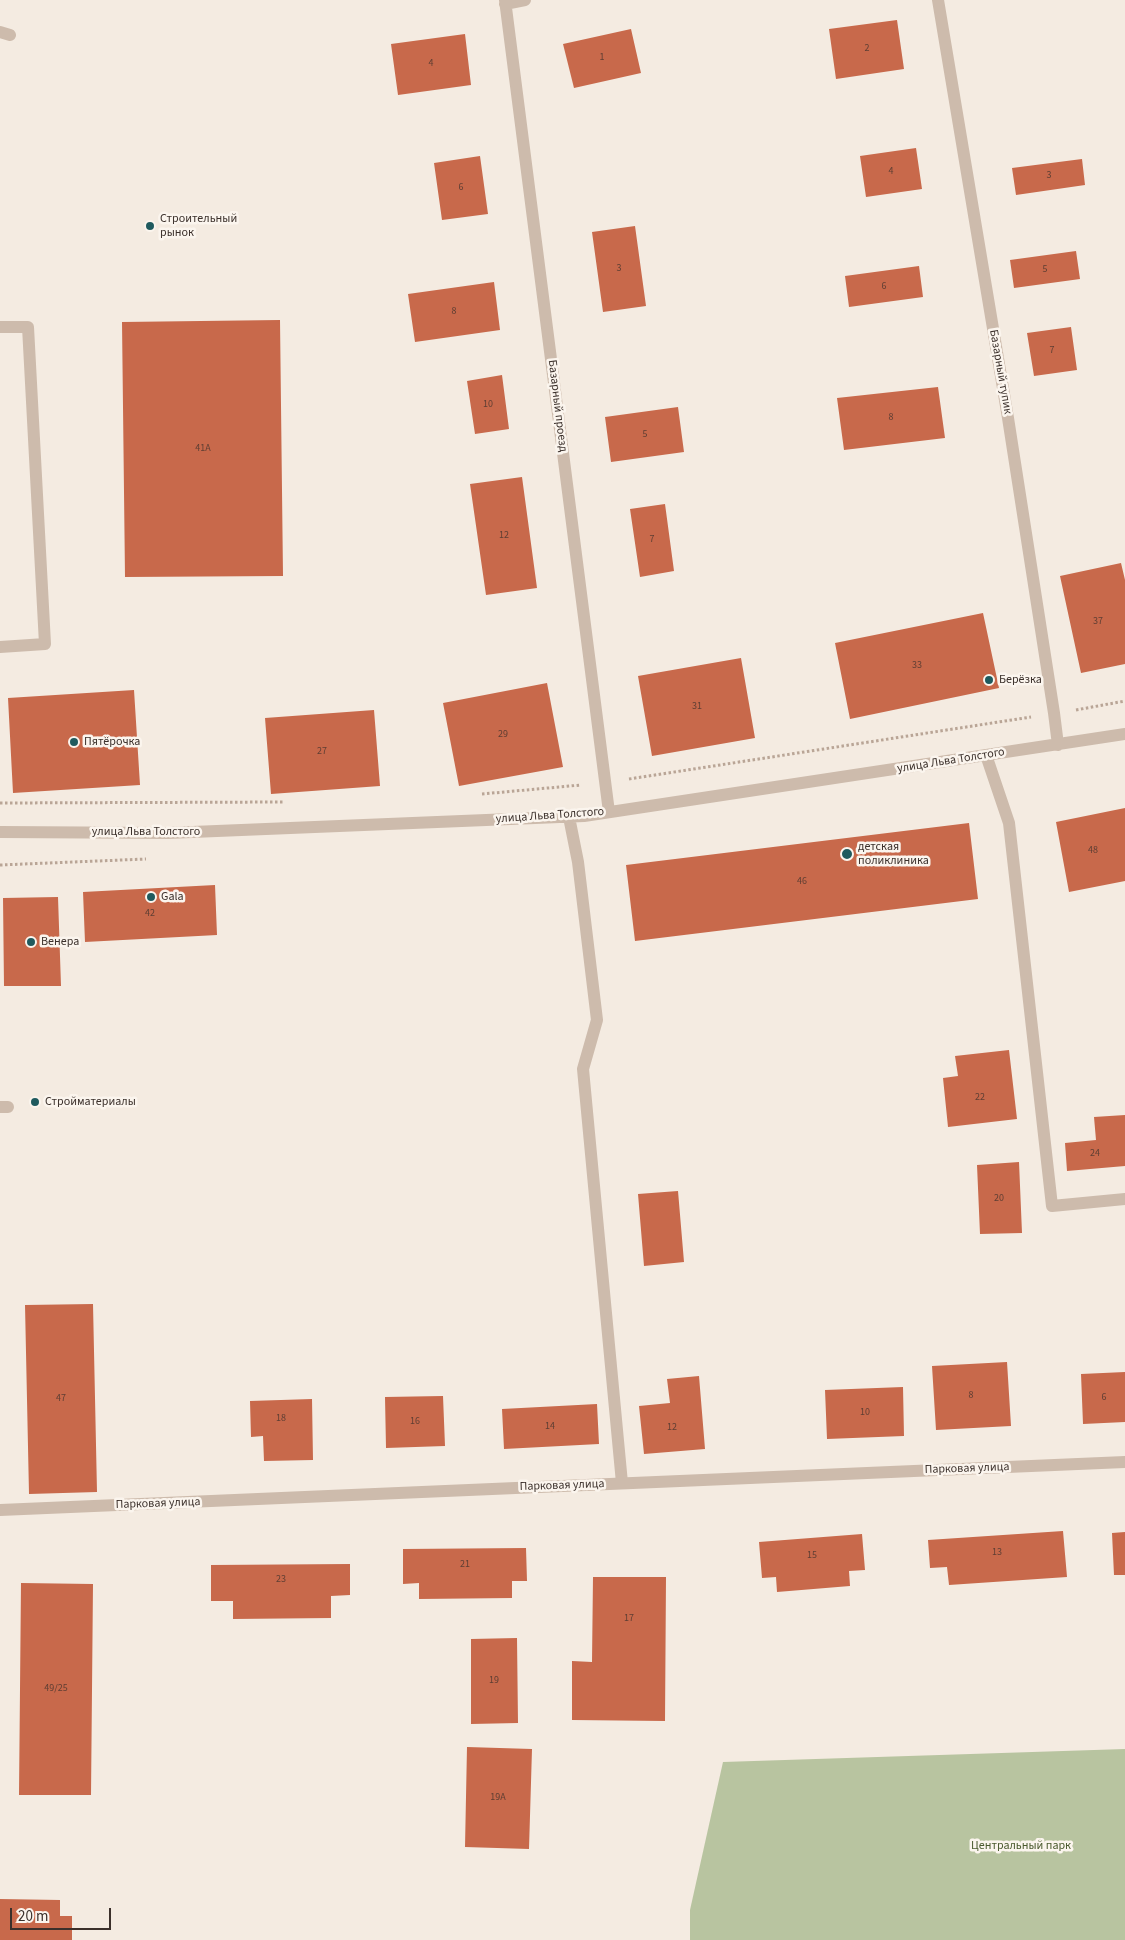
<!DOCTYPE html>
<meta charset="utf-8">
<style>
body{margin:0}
#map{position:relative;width:1125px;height:1940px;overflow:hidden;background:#f4ebe1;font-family:"Source Sans 3",sans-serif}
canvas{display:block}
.scale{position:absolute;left:10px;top:1908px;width:101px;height:22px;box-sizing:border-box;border:2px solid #3b302b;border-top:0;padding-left:6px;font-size:15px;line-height:18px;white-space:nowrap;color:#3b302b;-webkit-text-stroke:4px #fbf5ee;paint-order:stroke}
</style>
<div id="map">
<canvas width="1125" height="1940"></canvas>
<div class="scale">20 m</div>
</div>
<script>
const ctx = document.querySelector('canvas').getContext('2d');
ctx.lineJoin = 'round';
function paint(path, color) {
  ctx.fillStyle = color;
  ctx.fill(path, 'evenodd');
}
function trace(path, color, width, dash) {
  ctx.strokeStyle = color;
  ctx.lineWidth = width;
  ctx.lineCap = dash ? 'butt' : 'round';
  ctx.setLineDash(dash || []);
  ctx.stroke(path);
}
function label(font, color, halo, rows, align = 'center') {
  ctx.font = font + ' "Source Sans 3",sans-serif';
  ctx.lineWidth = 5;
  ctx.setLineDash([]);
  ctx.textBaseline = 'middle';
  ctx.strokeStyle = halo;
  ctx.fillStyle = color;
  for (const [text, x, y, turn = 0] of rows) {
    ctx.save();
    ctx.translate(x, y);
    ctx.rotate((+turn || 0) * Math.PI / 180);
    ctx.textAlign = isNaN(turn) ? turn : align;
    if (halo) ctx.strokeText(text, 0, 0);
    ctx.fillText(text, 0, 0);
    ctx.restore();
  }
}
paint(new Path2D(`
 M1125,1749V1940H690V1910L723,1762Z`), '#b8c4a0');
paint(new Path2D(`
 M897,20L904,69L836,79L829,29Z
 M631,29L641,73L574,88L563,44Z
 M465,34L471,85L398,95L391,44Z
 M916,148L922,189L866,197L860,156Z
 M480,156L488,214L442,220L434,163Z
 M1082,159L1085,185L1016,195L1012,168Z
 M635,226L646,306L603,312L592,232Z
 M1076,251L1080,279L1014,288L1010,260Z
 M919,266L923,297L849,307L845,276Z
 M494,282L500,330L415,342L408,294Z
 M280,320L283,576L125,577L122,322Z
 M1071,327L1077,370L1034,376L1027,333Z
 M502,375L509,429L475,434L467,381Z
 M938,387L945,438L844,450L837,398Z
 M678,407L684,452L611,462L605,417Z
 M522,477L537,588L486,595L470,484Z
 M665,504L674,571L640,577L630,509Z
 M1121,563L1125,580V664L1081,673L1060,576Z
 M983,613L999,688L850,719L835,643Z
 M741,658L755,738L652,756L638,676Z
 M547,683L563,767L459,786L443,703Z
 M134,690L140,785L13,793L8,698Z
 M374,710L380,786L271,794L265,718Z
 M1125,808V881L1069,892L1056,822Z
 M969,823L978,899L635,941L626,865Z
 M215,885L217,935L85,942L83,892Z
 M58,897L61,986H4L3,898Z
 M1009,1050L1017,1119L948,1127L943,1078L958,1076L955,1056Z
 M1125,1115V1166L1067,1171L1065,1143L1096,1140L1094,1117Z
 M1019,1162L1022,1233L980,1234L977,1165Z
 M678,1191L684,1262L644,1266L638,1194Z
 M93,1304L97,1492L29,1494L25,1305Z
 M1007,1362L1011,1426L936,1430L932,1366Z
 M1125,1372V1422L1083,1424L1081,1374Z
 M699,1376L705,1449L644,1454L639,1406L670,1403L667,1379Z
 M903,1387L904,1436L827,1439L825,1390Z
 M443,1396L445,1446L386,1448L385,1397Z
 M312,1399L313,1460L264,1461L263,1436L251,1437L250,1401Z
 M597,1404L599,1444L504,1449L502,1409Z
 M1063,1531L1067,1577L949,1585L947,1567L930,1568L928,1540Z
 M1125,1532V1575H1114L1112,1533Z
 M862,1534L865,1570L849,1571L850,1586L777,1592L776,1577L762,1578L759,1542Z
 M526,1548L527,1581H512V1598L419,1599V1583L403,1584V1549Z
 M350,1564V1595L331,1596V1618L233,1619V1601H211V1565Z
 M593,1577H666L665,1721L572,1720V1661L592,1662Z
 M21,1583L93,1584L91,1795H19Z
 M517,1638L518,1723L471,1724V1639Z
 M467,1747L532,1749L529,1849L465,1847Z
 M0,1899L60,1900V1916H72V1940H0Z`), '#c8694b');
trace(new Path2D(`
 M1076,710L1125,701
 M629,779L1031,717
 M482,794L581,785
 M0,803L284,802
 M0,865L146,859`), '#b9a596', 3, [2.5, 2.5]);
trace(new Path2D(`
 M505,0L609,812
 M938,0L1008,418L1054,713L1058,745
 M505,4L525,0
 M0,32L10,35
 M0,327H28L45,644L0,647
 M986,755L1009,823L1052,1206L1125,1199
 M569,817L578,862L597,1020L583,1069L622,1483
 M0,832L168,833L584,816L1125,734
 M0,1107H8
 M0,1510L1125,1462`), '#cdbbac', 12);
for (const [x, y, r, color] of [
 [150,226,5,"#1f5a5e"],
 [989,680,5,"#1f5a5e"],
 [74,742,5,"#1f5a5e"],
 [847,854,6,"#1f5a5e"],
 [151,897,5,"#1f5a5e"],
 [31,942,5,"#1f5a5e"],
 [35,1102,5,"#1f5a5e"]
]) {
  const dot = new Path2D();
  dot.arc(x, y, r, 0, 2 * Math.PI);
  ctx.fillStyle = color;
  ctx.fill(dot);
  trace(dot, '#fbf5ee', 2);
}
label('10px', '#5e3e33', null, [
 ["2",867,49],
 ["1",602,58],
 ["4",431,64],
 ["4",891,172],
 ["3",1049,176],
 ["6",461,188],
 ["3",619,269],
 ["5",1045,270],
 ["6",884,287],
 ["8",454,312],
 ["7",1052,351],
 ["10",488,405],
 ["8",891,418],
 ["5",645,435],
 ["41А",203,449],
 ["12",504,536],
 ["7",652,540],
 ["37",1098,622],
 ["33",917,666],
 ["31",697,707],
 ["29",503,735],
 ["27",322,752],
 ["48",1093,851],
 ["46",802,882],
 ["42",150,914],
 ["22",980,1098],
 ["24",1095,1154],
 ["20",999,1199],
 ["8",971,1396],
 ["6",1104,1398],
 ["47",61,1399],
 ["10",865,1413],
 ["18",281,1419],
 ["16",415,1422],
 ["14",550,1427],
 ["12",672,1428],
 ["13",997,1553],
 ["15",812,1556],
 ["21",465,1565],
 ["23",281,1580],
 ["17",629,1619],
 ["19",494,1681],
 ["49/25",56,1689],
 ["19А",498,1798]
]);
label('12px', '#3b302b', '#fbf5ee', [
 ["Строительный",160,219],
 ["рынок",160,233],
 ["Берёзка",999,680],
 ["Пятёрочка",84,742],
 ["детская",858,847],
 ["поликлиника",858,861],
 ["Gala",161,897],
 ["Венера",41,942],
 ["Стройматериалы",45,1102]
], 'left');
label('12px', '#3b302b', '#fbf5ee', [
 ["Базарный тупик",1000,372,80],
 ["Базарный проезд",557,406,83],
 ["улица Льва Толстого",951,761,-9],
 ["улица Льва Толстого",550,816,-4],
 ["улица Льва Толстого",146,832],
 ["Парковая улица",967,1469,-2],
 ["Парковая улица",562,1486,-2],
 ["Парковая улица",158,1504,-2]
]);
label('12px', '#4a5a2e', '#fbf5ee', [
 ["Центральный парк",1021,1846]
]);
</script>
